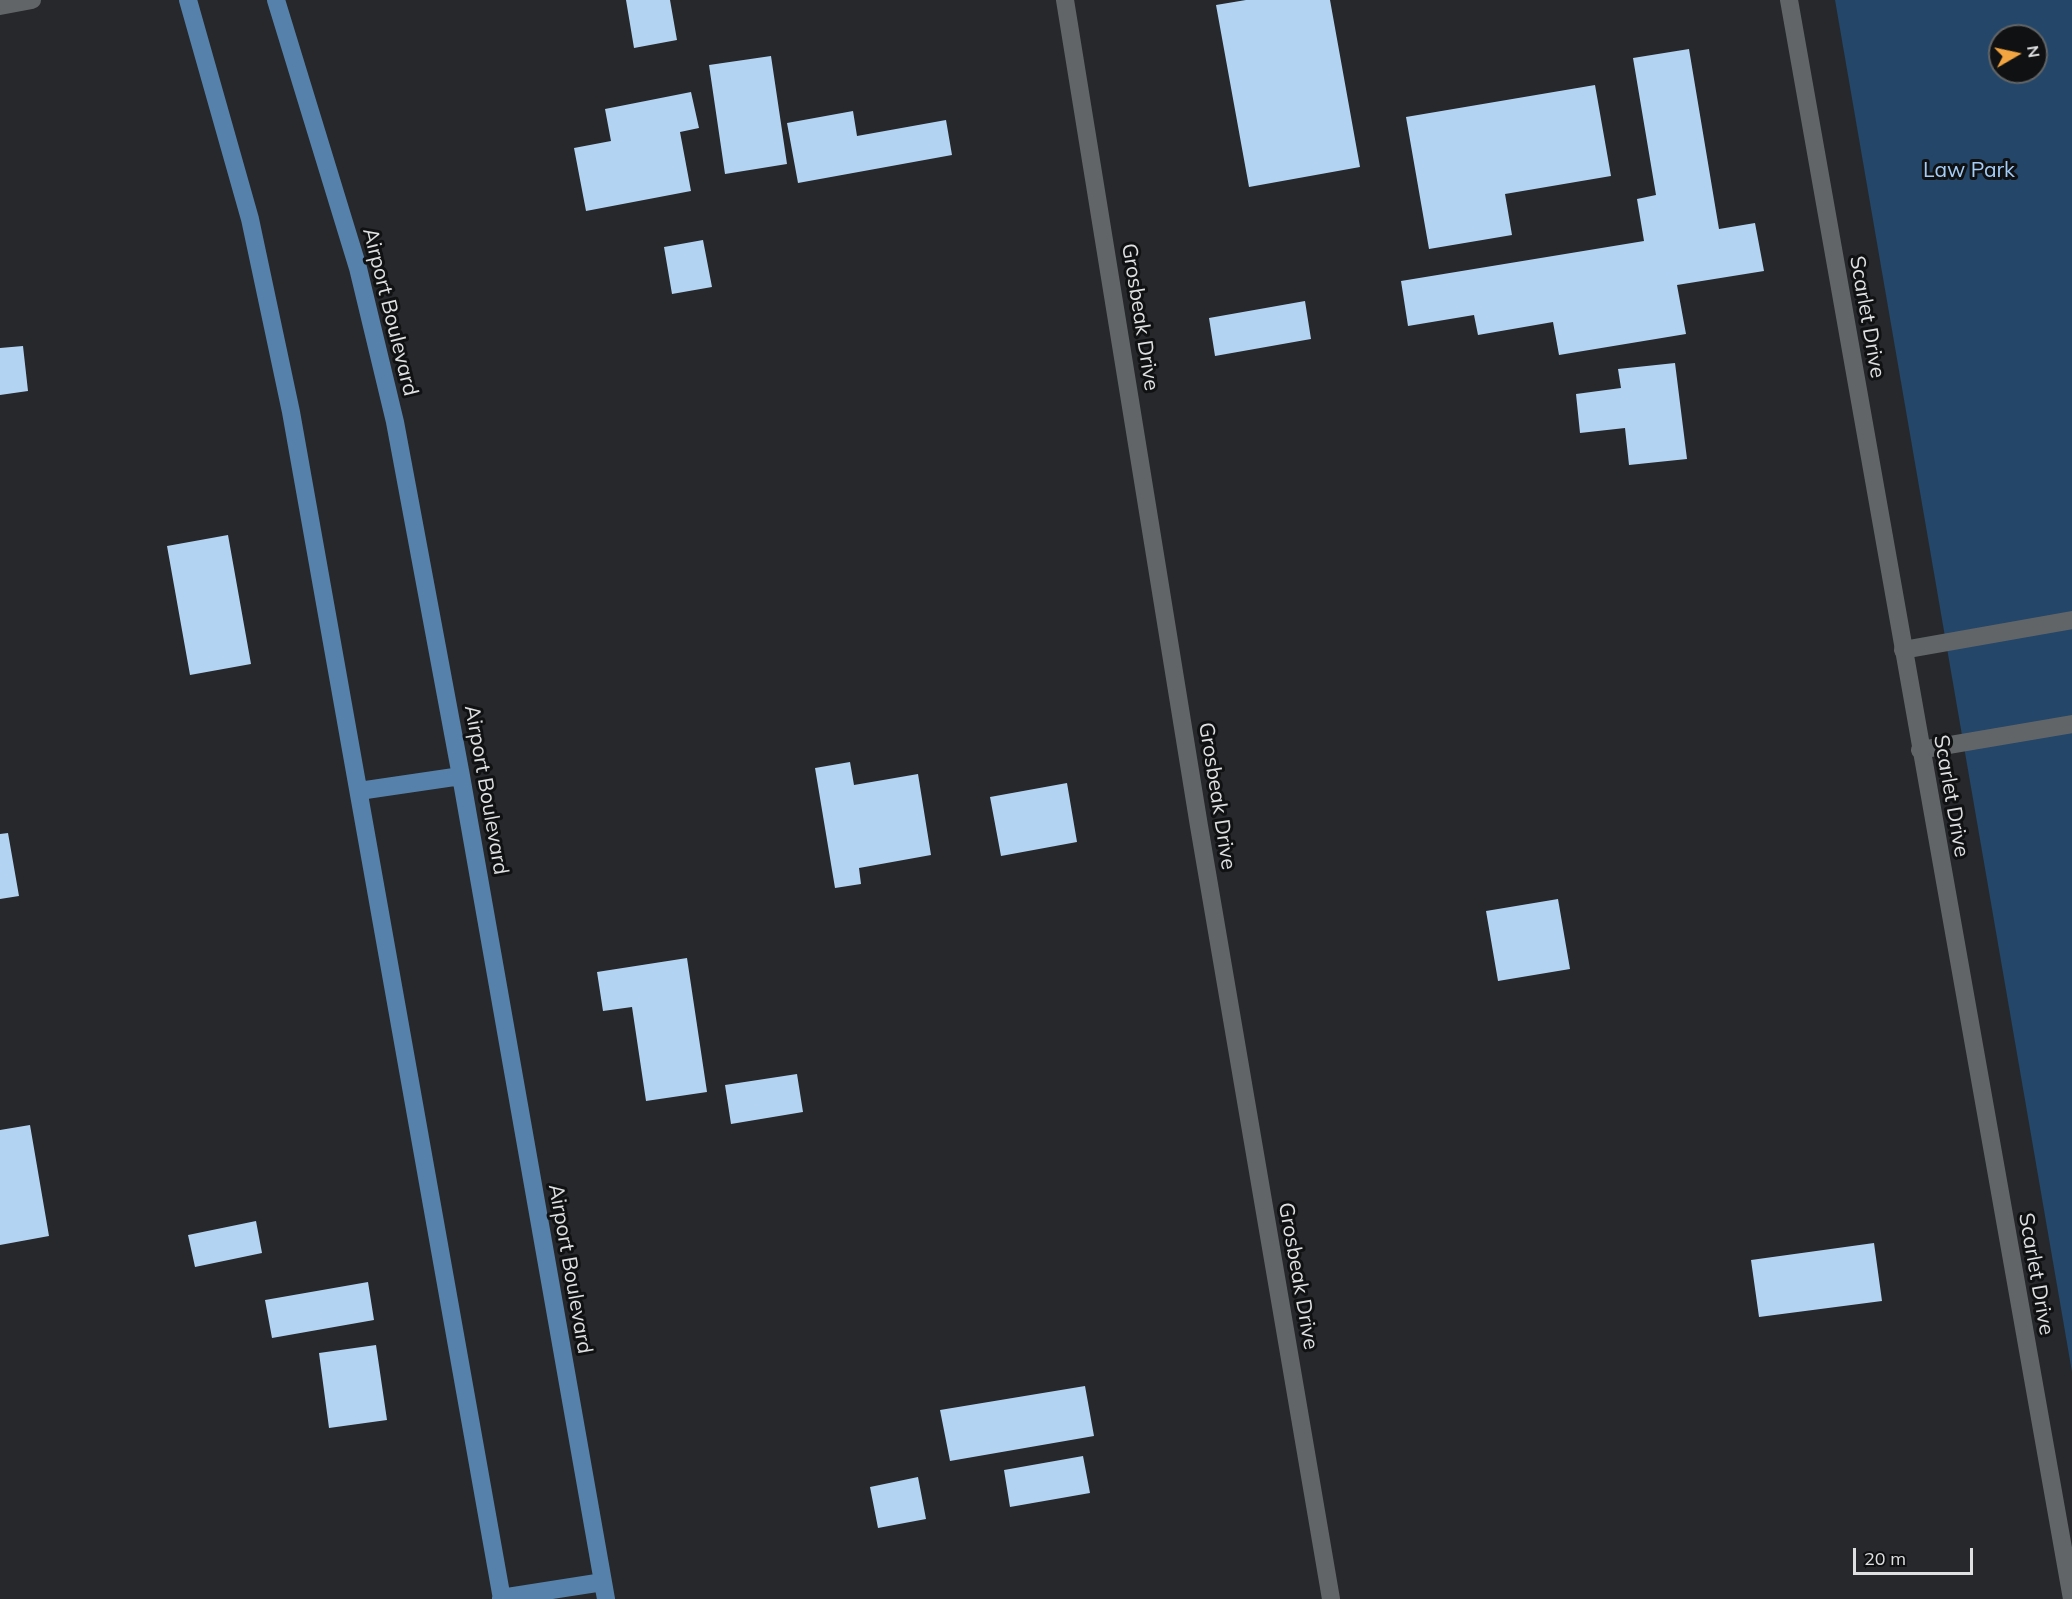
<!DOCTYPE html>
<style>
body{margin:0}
#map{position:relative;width:2072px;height:1599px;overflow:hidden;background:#26282b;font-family:Mulish,sans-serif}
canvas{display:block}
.north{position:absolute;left:1988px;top:24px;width:60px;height:60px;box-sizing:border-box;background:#101112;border:2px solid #626465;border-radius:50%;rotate:81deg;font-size:16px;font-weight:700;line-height:24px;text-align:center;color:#dee0e1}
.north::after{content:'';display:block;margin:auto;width:21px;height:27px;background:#f2a541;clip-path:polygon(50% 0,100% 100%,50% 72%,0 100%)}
.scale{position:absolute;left:1853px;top:1548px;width:120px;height:27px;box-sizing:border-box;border:3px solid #dee0e1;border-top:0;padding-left:8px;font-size:18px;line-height:21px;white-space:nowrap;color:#dee0e1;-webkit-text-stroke:4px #101112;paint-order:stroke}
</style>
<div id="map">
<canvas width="2072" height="1599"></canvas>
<div class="north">N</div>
<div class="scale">20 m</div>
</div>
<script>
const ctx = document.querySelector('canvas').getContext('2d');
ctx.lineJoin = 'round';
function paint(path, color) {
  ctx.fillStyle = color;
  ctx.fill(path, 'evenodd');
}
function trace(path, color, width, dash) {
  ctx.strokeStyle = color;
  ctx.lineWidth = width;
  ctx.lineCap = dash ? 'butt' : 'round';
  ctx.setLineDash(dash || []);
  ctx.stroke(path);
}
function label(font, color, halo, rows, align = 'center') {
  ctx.font = font + ' Mulish,sans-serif';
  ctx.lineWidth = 6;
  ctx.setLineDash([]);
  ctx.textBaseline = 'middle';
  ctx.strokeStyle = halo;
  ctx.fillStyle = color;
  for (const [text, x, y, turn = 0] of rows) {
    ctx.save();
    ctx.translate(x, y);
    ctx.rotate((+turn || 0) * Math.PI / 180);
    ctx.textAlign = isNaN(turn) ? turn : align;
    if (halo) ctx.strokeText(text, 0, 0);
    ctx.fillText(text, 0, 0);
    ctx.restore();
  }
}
paint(new Path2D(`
 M1835,0H2072V1372ZM2000,36H2036V72H2000Z`), '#234669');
paint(new Path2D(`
 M626,0H670L677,40L634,48Z
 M1246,0H1330L1360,167L1249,187L1216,5Z
 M1689,49L1719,229L1755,223L1764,271L1677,285L1686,334L1559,355L1553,322L1478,335L1474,315L1408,326L1401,281L1644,241L1637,199L1656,195L1633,58Z
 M771,56L787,164L725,174L709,65Z
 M1595,85L1611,176L1505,194L1512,235L1429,249L1406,117Z
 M691,92L699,128L680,132L691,191L586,211L574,148L611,141L605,109Z
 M853,111L857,136L946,120L952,155L798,183L787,123Z
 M703,240L712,287L672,294L664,247Z
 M1305,301L1311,339L1215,356L1209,318Z
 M23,346L28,391L0,395V348Z
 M1675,363L1687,459L1629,465L1625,428L1580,433L1576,394L1621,388L1618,369Z
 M228,535L251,664L190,675L167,546Z
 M850,762L854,785L918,774L931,855L859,868L861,884L835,888L815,768Z
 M1067,783L1077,842L1001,856L990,797Z
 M8,833L19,896L0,899V834Z
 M1558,899L1570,969L1498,981L1486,911Z
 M687,958L707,1092L646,1101L632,1007L603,1011L597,972Z
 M797,1074L803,1112L731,1124L725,1085Z
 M30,1125L49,1236L0,1245V1130Z
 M256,1221L262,1253L195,1267L188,1235Z
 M1874,1243L1882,1301L1759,1317L1751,1260Z
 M368,1282L374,1320L272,1338L265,1300Z
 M376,1345L387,1420L329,1428L319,1353Z
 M1085,1386L1094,1436L950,1461L940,1410Z
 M1083,1456L1090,1493L1010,1507L1004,1470Z
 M918,1477L926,1519L878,1528L870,1487Z`), '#b3d3f3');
trace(new Path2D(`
 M1903,650L2072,620
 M1920,750L2072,724`), '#626568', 18);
trace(new Path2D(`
 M1065,0L1199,826L1331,1599
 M1789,0L2072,1599
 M0,6L32,0`), '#626568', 18);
trace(new Path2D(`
 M188,0L250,219L291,412L502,1599
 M276,0L358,268L395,422L461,776L606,1599
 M359,791L461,776
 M501,1598L603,1582`), '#5681ab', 18);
label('21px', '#a3ccf7', '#101112', [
 ["Law Park",1969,171]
]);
label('21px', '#dee0e1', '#101112', [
 ["Airport Boulevard",390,312,76],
 ["Grosbeak Drive",1140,317,81],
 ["Scarlet Drive",1867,317,80],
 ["Airport Boulevard",486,790,80],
 ["Grosbeak Drive",1217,796,81],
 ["Scarlet Drive",1951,796,80],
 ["Airport Boulevard",570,1269,80],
 ["Scarlet Drive",2036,1274,80],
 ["Grosbeak Drive",1298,1276,80]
]);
</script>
